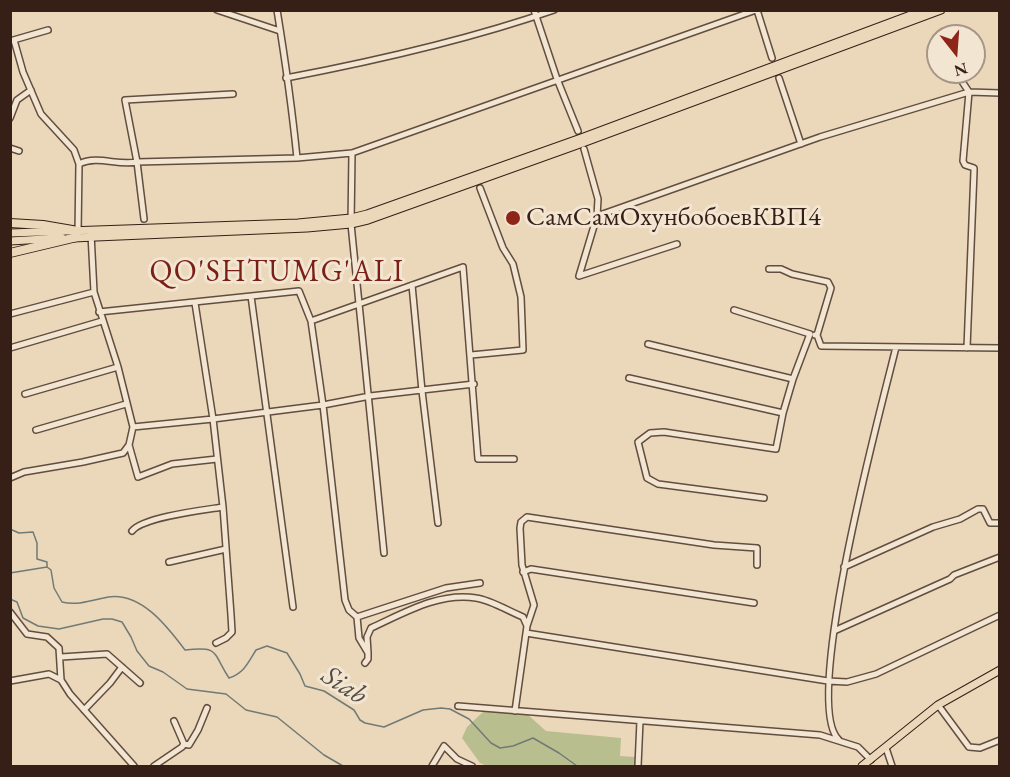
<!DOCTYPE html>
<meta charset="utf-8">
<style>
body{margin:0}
#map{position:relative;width:1010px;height:777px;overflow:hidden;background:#ebd7ba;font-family:"EB Garamond",serif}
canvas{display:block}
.frame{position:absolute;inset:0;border:12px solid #361f16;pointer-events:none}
.north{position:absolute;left:926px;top:24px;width:60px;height:60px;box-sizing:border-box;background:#f2e5d2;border:2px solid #a79687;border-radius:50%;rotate:163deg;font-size:16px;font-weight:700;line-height:24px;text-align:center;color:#361f16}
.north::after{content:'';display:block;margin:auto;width:21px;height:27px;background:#8f2418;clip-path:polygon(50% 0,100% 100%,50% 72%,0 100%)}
</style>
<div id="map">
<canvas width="1010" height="777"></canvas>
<div class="frame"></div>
<div class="north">N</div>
</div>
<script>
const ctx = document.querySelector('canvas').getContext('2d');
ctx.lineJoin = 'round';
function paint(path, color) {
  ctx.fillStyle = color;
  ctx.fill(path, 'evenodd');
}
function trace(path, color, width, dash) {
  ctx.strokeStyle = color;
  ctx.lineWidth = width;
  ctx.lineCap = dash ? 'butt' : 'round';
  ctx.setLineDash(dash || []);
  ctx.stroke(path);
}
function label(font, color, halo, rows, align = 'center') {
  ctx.font = font + ' "EB Garamond",serif';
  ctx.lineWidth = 6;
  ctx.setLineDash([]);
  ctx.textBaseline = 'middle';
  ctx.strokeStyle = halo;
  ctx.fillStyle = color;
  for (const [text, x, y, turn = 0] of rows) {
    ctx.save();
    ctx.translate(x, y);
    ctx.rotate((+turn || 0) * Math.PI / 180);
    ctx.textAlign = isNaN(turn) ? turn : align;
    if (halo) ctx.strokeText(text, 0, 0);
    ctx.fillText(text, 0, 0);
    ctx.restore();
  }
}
paint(new Path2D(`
 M484,711L527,714L546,731L621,738L620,756L636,757V766H487L480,763L462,738L467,727Z`), '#b9be8f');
trace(new Path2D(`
 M10,529L19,533L33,532L37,543V559L47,562V567
 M10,573L47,567L51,570L54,588L62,602C77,606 93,600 108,597C141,592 167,626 185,650C220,646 212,652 229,678C244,673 248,663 256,650L267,646L287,653L300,674L305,686L324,691L354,710L360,720L365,723L384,727L423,710L441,708L450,709L469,719L491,743L500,748L513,746L533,738L559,753L577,766
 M10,599L17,602L23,618L38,626L59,629L103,619H112L122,622L131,637L137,651L149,666L163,672L187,689L226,694L246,710L277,717L324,755L343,766`), '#717b76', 1.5);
const minor = new Path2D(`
 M217,10L280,31
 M277,10C285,59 292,108 297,158
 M534,10L557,79L578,131
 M757,10L772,58
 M14,40L23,72L41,114L74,150L79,164L78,233
 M10,41L48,30
 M286,78C375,61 468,40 554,10
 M779,78L801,144
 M233,94L125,100L137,162L297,158L352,153L756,10
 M10,118L17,100L31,90
 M10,148L19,151
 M584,149L598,199L597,216L579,276L677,244
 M352,153L351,224L384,553
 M79,164C98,155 117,166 137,162L144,219
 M597,216L820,137L969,92L961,80L963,72
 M769,269H781L792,274L828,282L831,288L817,335H815
 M412,285L422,391L438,523
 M251,296L293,607
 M195,303L213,419L223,507L231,615L232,632L226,638L216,643
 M734,310L810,334L793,379
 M99,312L299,291L311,321
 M10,314L94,292
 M817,335L821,346L1000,348
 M648,344L793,379L783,413
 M10,348L102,321
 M967,348L974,171V168L965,165L963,161L969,92L1000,93
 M471,355L523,350L521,297L513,264L503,248L480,188
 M629,378L783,413L776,449L664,432L650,433L638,442L647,478L658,484L764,498
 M25,394L118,367
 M133,427L213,419L323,405L370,396L474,384
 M36,430L126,404
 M129,445L138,477L172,464L217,459
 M514,459H478L463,267L311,321L323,405L345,600L349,610L357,617L359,638L368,653L367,637L371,628C404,613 439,592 476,598C491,600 508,611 523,617L527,626L526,633L828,681L847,682L876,674L1000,615
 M10,478L24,472L83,462L123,453L129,445L133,427L118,367L94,292L91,234
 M132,531C143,517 204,510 223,507
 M169,562L226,549
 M844,567L933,527L960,519L978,509H983L990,523H1000
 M523,572L531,569L754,603
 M10,612L27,634L47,637L59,648L61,680L70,694L134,766
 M357,617L446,588L480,583
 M527,626L534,605L522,565L520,528L521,522L527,517L714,545L757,548V565
 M834,631L950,579L954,575L1000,557
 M61,657L107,654L140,683
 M365,663L368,659V653
 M10,681L49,674L61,680
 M938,705L969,747L980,748L1000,740
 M458,706L820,735L858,747L871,760
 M84,710L110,683L122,667
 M515,711L526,633
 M839,740C800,705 882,405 896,347
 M184,744L189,745L198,730L207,708
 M886,748L892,766
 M154,766L182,747L184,744L174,721
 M432,766L444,746L457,759L472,766
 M638,766L640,721`);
const major = new Path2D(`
 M10,233L298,223L351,218L367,214L581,138L924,10
 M73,238L307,228L351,224L368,220L580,144L941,10
 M10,241L62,238
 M862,766L938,705L1000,670`);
const highway = new Path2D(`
 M10,223L43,225L78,231
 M10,253L77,237`);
trace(minor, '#634d3f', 8);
trace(major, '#361f16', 9);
trace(highway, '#361f16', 10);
trace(minor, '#f2e5d2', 5);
trace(major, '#ebd7ba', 7);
trace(highway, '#ebd7ba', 8);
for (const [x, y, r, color] of [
 [513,218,8,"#8f2418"]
]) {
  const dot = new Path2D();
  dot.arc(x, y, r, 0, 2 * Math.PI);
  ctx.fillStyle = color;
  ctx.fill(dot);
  trace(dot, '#f2e5d2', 2);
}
label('27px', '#361f16', '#f2e5d2', [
 ["СамСамОхунбобоевКВП4",526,218]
], 'left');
label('italic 28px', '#544d46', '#f2e5d2', [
 ["Siab",344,686,33]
]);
ctx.letterSpacing = '1.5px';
label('30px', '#7a1f14', '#f2e5d2', [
 ["QO'SHTUMG'ALI",277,273]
]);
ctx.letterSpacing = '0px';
</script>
